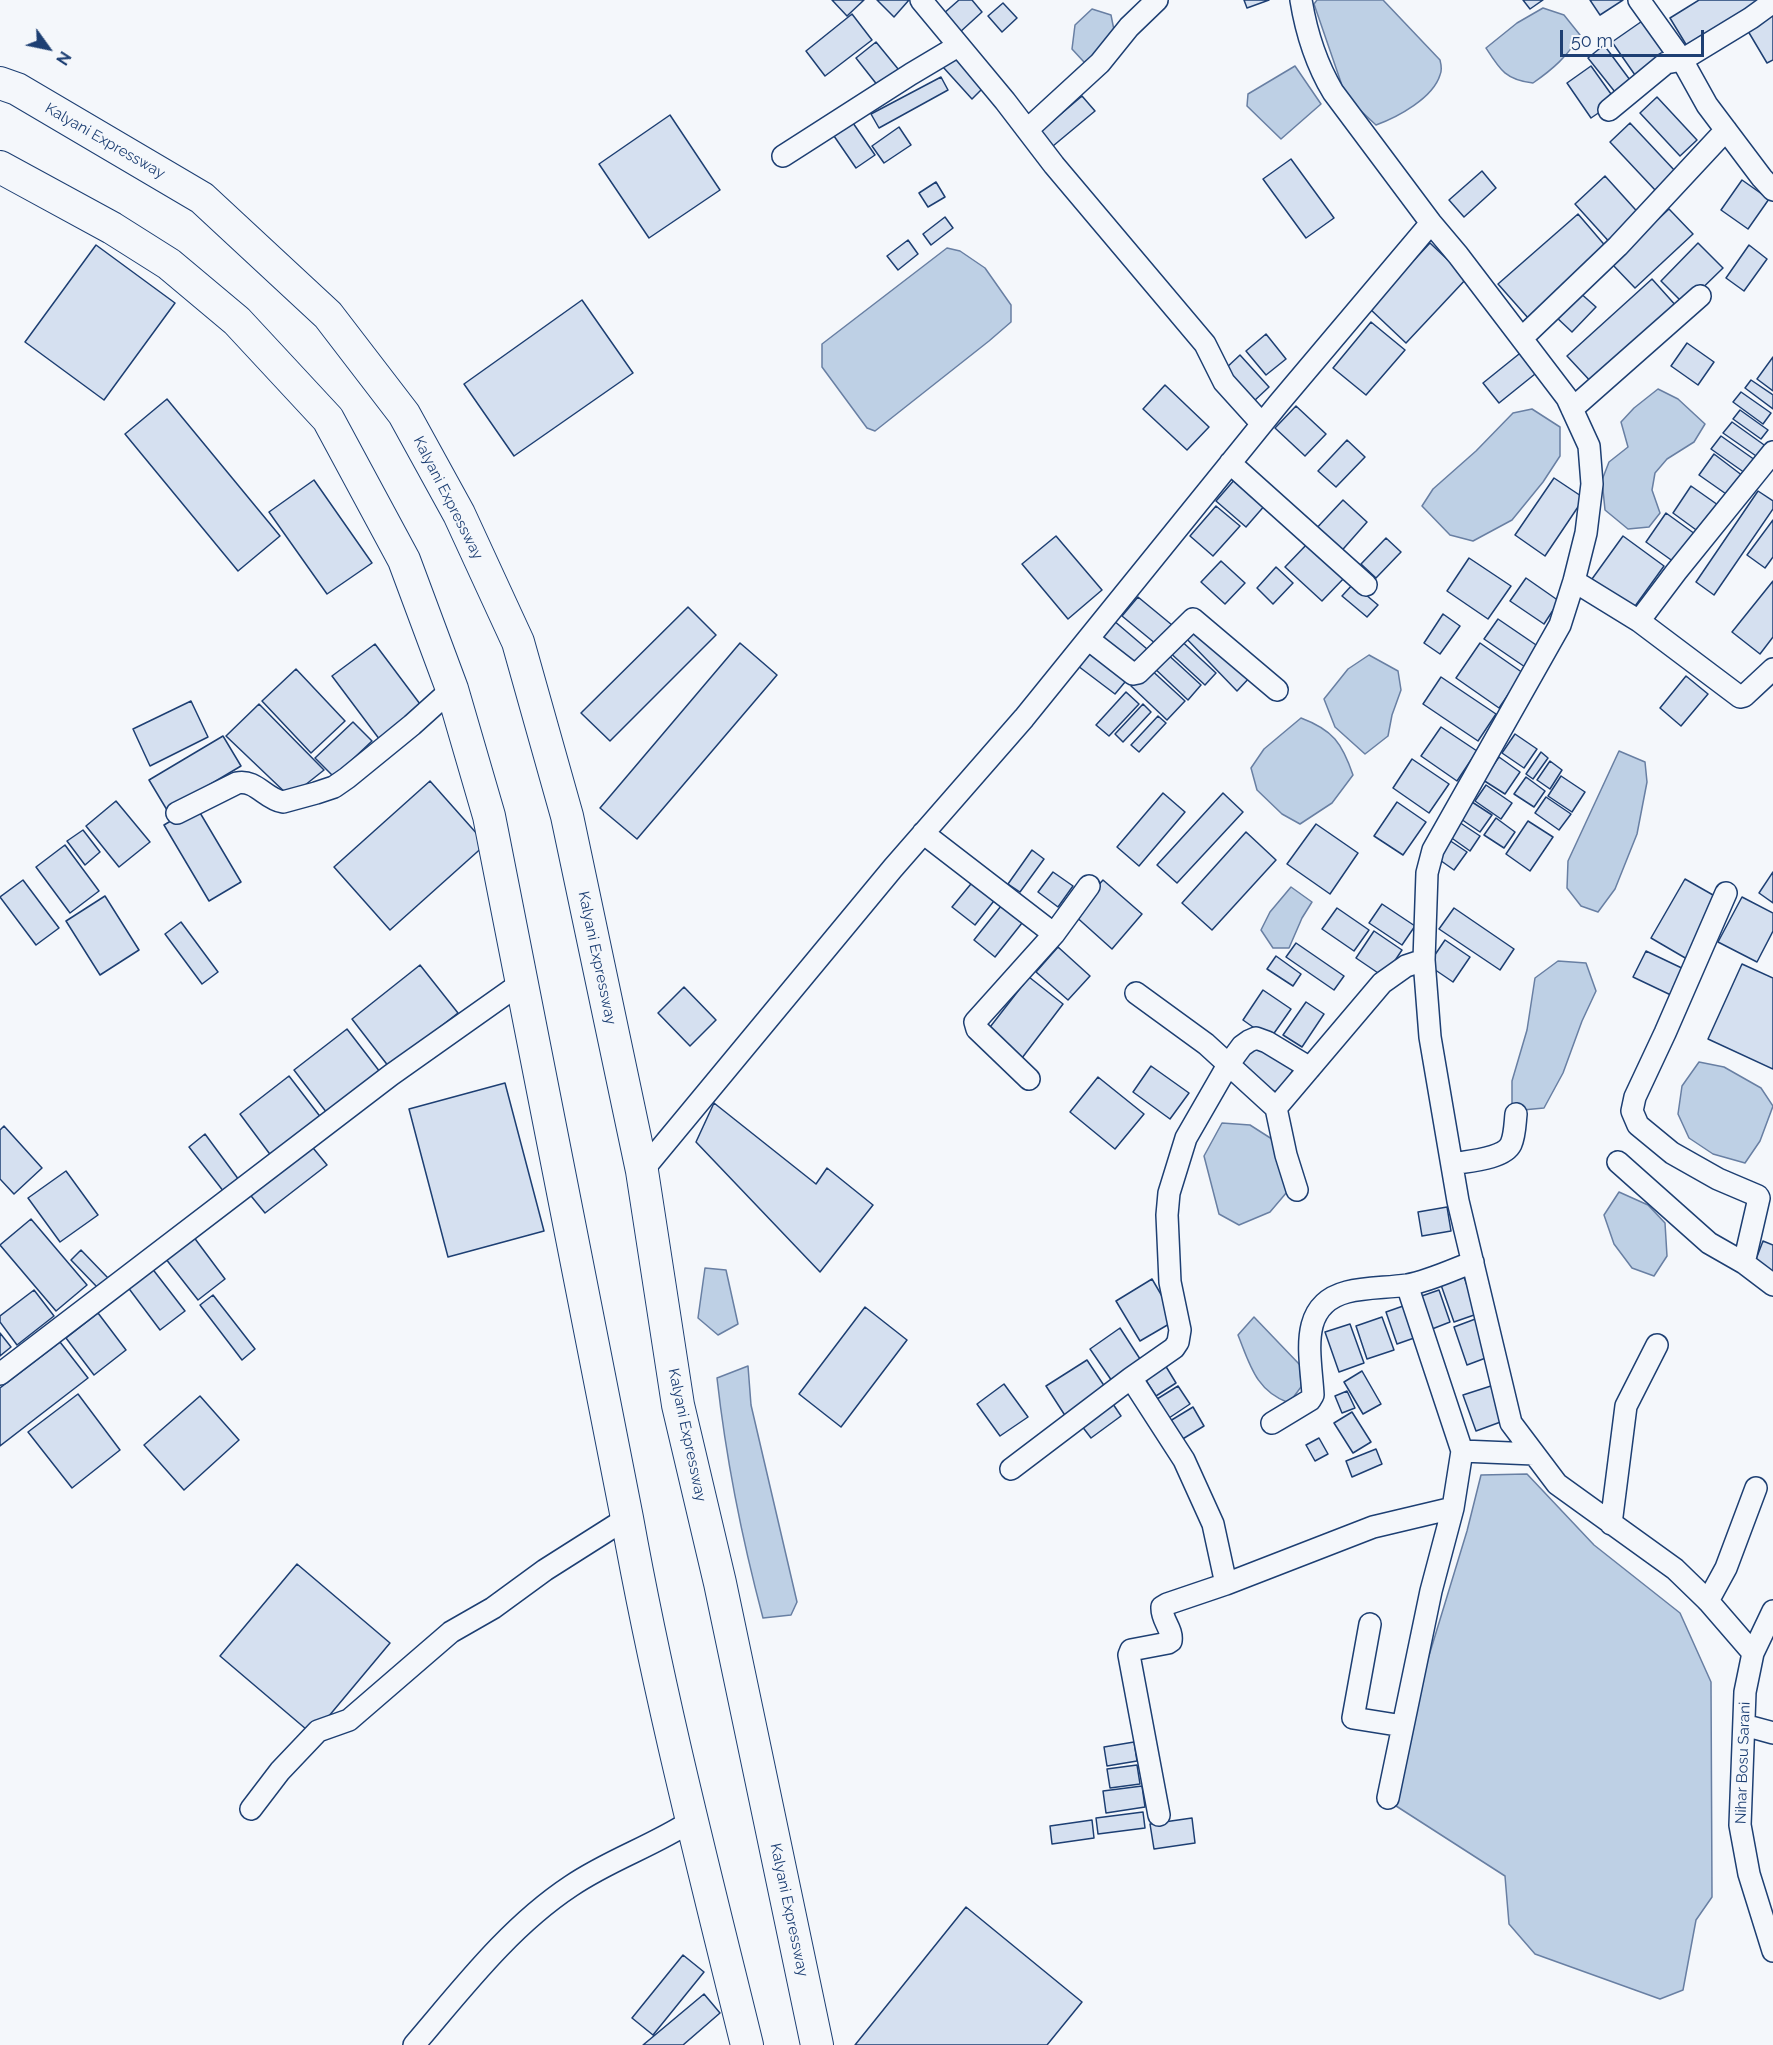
<!DOCTYPE html>
<style>
body{margin:0}
#map{position:relative;width:1773px;height:2045px;overflow:hidden;background:#f4f7fb;font-family:Raleway,sans-serif}
canvas{display:block}
.north{position:absolute;left:18px;top:18px;width:60px;height:60px;-webkit-text-stroke:4px #f4f7fb;paint-order:stroke;rotate:123deg;font-size:16px;font-weight:700;line-height:24px;text-align:center;color:#1d3f73}
.north::after{content:'';display:block;margin:auto;width:21px;height:27px;background:#1d3f73;clip-path:polygon(50% 0,100% 100%,50% 72%,0 100%)}
.scale{position:absolute;left:1560px;top:30px;width:144px;height:27px;box-sizing:border-box;border:3px solid #1d3f73;border-top:0;padding-left:8px;font-size:18px;line-height:21px;white-space:nowrap;color:#1d3f73;-webkit-text-stroke:4px #f4f7fb;paint-order:stroke}
</style>
<div id="map">
<canvas width="1773" height="2045"></canvas>
<div class="north">N</div>
<div class="scale">50 m</div>
</div>
<script>
const ctx = document.querySelector('canvas').getContext('2d');
ctx.lineJoin = 'round';
function paint(path, color) {
  ctx.fillStyle = color;
  ctx.fill(path, 'evenodd');
}
function trace(path, color, width, dash) {
  ctx.strokeStyle = color;
  ctx.lineWidth = width;
  ctx.lineCap = dash ? 'butt' : 'round';
  ctx.setLineDash(dash || []);
  ctx.stroke(path);
}
function label(font, color, halo, rows, align = 'center') {
  ctx.font = font + ' Raleway,sans-serif';
  ctx.lineWidth = 4.5;
  ctx.setLineDash([]);
  ctx.textBaseline = 'middle';
  ctx.strokeStyle = halo;
  ctx.fillStyle = color;
  for (const [text, x, y, turn = 0] of rows) {
    ctx.save();
    ctx.translate(x, y);
    ctx.rotate((+turn || 0) * Math.PI / 180);
    ctx.textAlign = isNaN(turn) ? turn : align;
    if (halo) ctx.strokeText(text, 0, 0);
    ctx.fillText(text, 0, 0);
    ctx.restore();
  }
}
const water = new Path2D(`
 M1317,0H1383L1440,60C1441,64 1442,71 1440,75C1433,98 1398,117 1376,125L1346,97L1314,4Z
 M1543,8L1564,15L1580,35C1568,56 1553,69 1533,83C1506,80 1500,70 1486,48L1517,23Z
 M1092,9L1111,15L1115,35L1106,55L1084,62L1072,49L1075,25Z
 M1295,66L1321,104L1281,139L1247,106L1248,94Z
 M947,248L960,251L985,268L1011,305V322L989,341L875,431L867,428L822,367V344Z
 M1658,389L1678,399L1705,424L1694,442L1667,459L1655,473L1652,490L1660,513L1649,527L1628,529L1605,510L1602,480L1609,462L1628,447L1621,422L1634,408Z
 M1532,409L1560,427V456L1543,482L1512,520L1473,541L1450,535L1422,506L1433,489L1476,451L1513,413Z
 M1369,655L1398,671L1401,690L1392,715L1388,736L1365,754L1335,727L1324,699L1348,669Z
 M1301,718C1333,730 1342,743 1353,775L1332,803L1300,824L1282,814L1257,790L1251,768L1264,749Z
 M1619,751L1645,762L1647,782L1637,834L1615,889L1598,912L1581,906L1567,888L1568,861Z
 M1291,887L1312,902L1302,918L1289,948H1273L1261,930L1270,912Z
 M1558,961L1586,963L1596,991L1582,1021L1563,1073L1544,1108L1512,1111V1081L1527,1030L1535,978Z
 M1699,1062L1724,1067L1761,1088L1773,1106L1760,1141L1745,1163L1713,1154L1689,1138L1678,1114L1682,1086Z
 M1222,1123L1250,1125L1275,1141L1287,1192L1270,1212L1239,1225L1219,1214L1204,1156Z
 M1619,1192L1648,1205L1665,1223L1667,1256L1654,1276L1632,1268L1614,1244L1604,1215Z
 M705,1268L726,1270L738,1324L718,1335L698,1318Z
 M1254,1317L1300,1365L1301,1387L1289,1403C1256,1391 1250,1365 1238,1335Z
 M748,1366L751,1405L797,1602L791,1615L763,1618C742,1539 726,1459 717,1378Z
 M1527,1474L1594,1545L1680,1613L1711,1682L1712,1897L1696,1920L1683,1990L1660,1999L1535,1954L1509,1924L1505,1876L1393,1804L1417,1695L1467,1531L1481,1475Z`);
paint(water, '#bed0e5');
trace(water, '#687fa3', 1.5);
const building = new Path2D(`
 M832,0H864L847,16Z
 M877,0H909L894,17Z
 M959,0H972L982,12L959,33L943,14Z
 M1244,0H1269L1247,8Z
 M1523,0H1543L1530,9Z
 M1590,0H1623L1600,15Z
 M1699,0H1760L1690,51L1670,18Z
 M1003,3L1017,18L1002,32L988,16Z
 M1773,10V60L1767,63L1745,26Z
 M852,14L872,40L825,76L806,51Z
 M1648,17L1670,51L1635,75L1612,42Z
 M876,42L903,75L882,91L856,58Z
 M1604,45L1630,80L1615,92L1588,58Z
 M960,54L986,85L972,99L943,67Z
 M1591,66L1616,101L1591,118L1567,83Z
 M941,77L948,90L879,128L871,114Z
 M1082,96L1095,111L1053,146L1041,131Z
 M1657,97L1697,140L1680,156L1640,113Z
 M670,115L720,190L649,238L599,164Z
 M853,123L875,155L856,168L834,136Z
 M1630,123L1676,172L1656,191L1610,142Z
 M899,127L911,145L884,163L872,146Z
 M1291,159L1334,218L1306,238L1263,179Z
 M1482,171L1496,188L1464,217L1449,200Z
 M1605,176L1643,218L1613,246L1575,204Z
 M1742,180L1769,199L1748,229L1721,210Z
 M936,182L945,197L928,207L919,193Z
 M1669,209L1693,234L1635,288L1611,263Z
 M1578,214L1608,249L1529,319L1498,284Z
 M945,217L953,228L931,245L923,234Z
 M908,240L918,254L898,270L887,256Z
 M1430,243L1467,278L1406,343L1369,308Z
 M1698,243L1723,268L1685,305L1661,281Z
 M96,245L175,303L104,400L25,342Z
 M1749,245L1767,259L1744,291L1726,278Z
 M1652,279L1678,308L1594,385L1567,356Z
 M1578,291L1596,307L1572,332L1555,316Z
 M582,300L633,373L514,456L464,384Z
 M1371,322L1405,350L1366,395L1333,368Z
 M1266,334L1286,359L1266,375L1246,351Z
 M1687,343L1714,362L1698,385L1671,366Z
 M1524,350L1540,370L1499,403L1483,383Z
 M1240,355L1269,387L1254,401L1225,369Z
 M1773,357V391L1757,379Z
 M1751,380L1773,395V409L1745,388Z
 M1165,385L1209,427L1187,450L1143,409Z
 M1741,392L1771,413L1763,424L1733,402Z
 M167,399L280,536L238,571L125,434Z
 M1296,406L1326,434L1305,456L1275,428Z
 M1740,410L1768,430L1761,439L1733,419Z
 M1732,422L1767,447L1759,458L1723,433Z
 M1721,436L1755,460L1745,473L1711,449Z
 M1347,440L1365,457L1336,487L1318,471Z
 M1714,454L1743,476L1729,496L1699,475Z
 M1236,478L1266,504L1246,527L1216,501Z
 M1554,478L1584,498L1545,556L1515,535Z
 M314,480L372,563L327,594L269,512Z
 M1691,486L1718,505L1699,532L1673,513Z
 M1758,491L1773,501V509L1714,595L1696,582Z
 M1343,500L1367,522L1337,556L1312,533Z
 M1216,506L1240,526L1213,556L1190,536Z
 M1666,513L1695,534L1674,562L1646,542Z
 M1773,520V557L1765,568L1747,555Z
 M1056,536L1102,590L1068,619L1022,564Z
 M1623,536L1664,566L1633,609L1592,579Z
 M1386,538L1401,552L1376,578L1361,564Z
 M1309,542L1346,576L1322,601L1285,567Z
 M1469,558L1511,586L1488,619L1447,591Z
 M1221,561L1245,583L1225,604L1201,582Z
 M1276,567L1293,583L1273,604L1257,588Z
 M1526,578L1559,601L1544,624L1510,601Z
 M1773,581V637L1760,654L1732,632Z
 M1353,584L1378,605L1367,617L1342,596Z
 M1138,597L1172,625L1156,644L1122,616Z
 M688,607L716,635L610,741L581,713Z
 M1443,614L1460,626L1440,654L1424,643Z
 M1498,619L1542,649L1528,669L1484,639Z
 M1113,620L1147,649L1132,667L1098,638Z
 M1191,621L1251,676L1237,691L1182,634Z
 M1176,636L1216,673L1205,685L1165,648Z
 M740,643L777,675L637,839L600,808Z
 M1480,643L1523,673L1499,708L1456,678Z
 M375,644L423,708L380,740L332,676Z
 M1092,647L1130,676L1115,694L1078,666Z
 M1164,651L1201,685L1188,700L1151,665Z
 M1148,667L1185,701L1167,720L1131,686Z
 M296,669L345,721L311,753L262,701Z
 M1686,676L1708,694L1681,726L1660,708Z
 M1441,677L1496,714L1478,741L1423,704Z
 M1126,692L1139,704L1109,736L1096,725Z
 M191,701L208,737L150,766L133,729Z
 M259,704L324,770L290,797L226,736Z
 M1143,704L1151,712L1123,742L1115,734Z
 M1158,716L1166,723L1139,752L1131,745Z
 M353,722L372,741L334,777L315,758Z
 M1441,727L1477,751L1457,781L1421,756Z
 M1515,734L1537,749L1524,768L1502,753Z
 M223,736L241,766L167,810L149,780Z
 M1541,752L1548,758L1533,779L1526,774Z
 M1499,757L1520,772L1505,794L1483,780Z
 M1412,759L1449,784L1429,813L1393,788Z
 M1550,761L1562,770L1550,789L1537,780Z
 M1561,776L1585,792L1572,812L1548,796Z
 M1526,777L1545,791L1534,807L1514,794Z
 M430,781L486,844L390,930L334,867Z
 M1486,785L1512,803L1501,819L1475,801Z
 M1163,793L1185,812L1139,866L1117,847Z
 M1223,793L1243,812L1177,883L1157,865Z
 M1546,797L1571,814L1559,830L1535,813Z
 M1469,800L1492,815L1480,832L1458,817Z
 M116,801L150,842L119,867L86,826Z
 M1397,802L1426,822L1403,855L1374,836Z
 M196,806L241,882L209,901L164,825Z
 M1496,818L1515,832L1504,848L1484,835Z
 M1456,820L1480,836L1470,851L1446,834Z
 M1528,821L1553,837L1530,871L1506,854Z
 M1316,824L1358,853L1330,894L1287,864Z
 M83,830L100,852L85,865L67,841Z
 M1246,832L1276,860L1212,930L1182,903Z
 M1449,840L1467,852L1454,870L1437,858Z
 M65,845L99,891L70,913L36,867Z
 M1032,850L1044,859L1020,892L1008,884Z
 M1053,872L1073,886L1058,907L1038,892Z
 M1773,872V903L1759,893Z
 M975,879L997,897L975,925L952,907Z
 M1685,879L1720,899L1687,959L1651,938Z
 M23,880L59,928L36,945L0,897Z
 M1103,880L1142,914L1112,949L1073,914Z
 M105,896L139,950L100,975L66,921Z
 M1742,897L1773,913V931L1757,962L1718,942Z
 M1005,901L1026,918L995,957L974,940Z
 M1382,904L1415,926L1402,945L1369,923Z
 M1337,908L1369,930L1354,951L1322,929Z
 M1454,908L1514,949L1500,970L1439,929Z
 M181,922L218,972L202,984L165,934Z
 M1374,931L1402,950L1384,977L1356,958Z
 M1445,940L1470,957L1453,982L1428,965Z
 M1296,943L1344,976L1334,990L1286,957Z
 M1058,947L1090,976L1068,1000L1036,972Z
 M1646,951L1688,971L1675,997L1633,977Z
 M1276,956L1301,974L1293,986L1267,969Z
 M1742,964L1773,978V1069L1708,1039Z
 M420,965L458,1013L389,1067L352,1019Z
 M1029,977L1063,1004L1022,1058L987,1031Z
 M684,987L716,1020L690,1046L658,1013Z
 M1263,990L1291,1009L1270,1039L1243,1020Z
 M1306,1002L1324,1014L1302,1047L1283,1035Z
 M347,1029L380,1072L327,1113L294,1070Z
 M1254,1042L1294,1069L1277,1093L1237,1066Z
 M1151,1066L1189,1093L1170,1119L1133,1092Z
 M289,1076L322,1119L272,1157L240,1114Z
 M1098,1077L1144,1114L1115,1149L1070,1112Z
 M505,1083L544,1231L448,1257L409,1109Z
 M714,1103L816,1184L827,1168L873,1205L820,1272L696,1142Z
 M4,1126L42,1168L14,1194L0,1179V1130Z
 M205,1134L239,1180L224,1192L189,1147Z
 M309,1143L327,1165L265,1213L247,1191Z
 M66,1171L98,1215L60,1242L28,1198Z
 M1447,1207L1451,1231L1422,1236L1418,1212Z
 M31,1219L87,1285L56,1311L0,1245Z
 M190,1232L225,1279L198,1300L162,1254Z
 M1763,1241L1773,1245V1275L1753,1267Z
 M81,1250L108,1278L98,1288L71,1260Z
 M151,1267L185,1311L160,1330L127,1286Z
 M1463,1274L1477,1314L1454,1322L1440,1282Z
 M1152,1279L1176,1320L1140,1341L1116,1301Z
 M34,1290L54,1316L17,1345L0,1322V1316Z
 M1439,1290L1450,1322L1427,1331L1416,1298Z
 M213,1295L255,1349L242,1360L200,1305Z
 M1406,1305L1417,1337L1397,1344L1386,1312Z
 M865,1307L907,1340L841,1427L799,1394Z
 M98,1313L126,1350L94,1375L66,1338Z
 M1382,1317L1394,1350L1367,1359L1356,1326Z
 M1478,1318L1491,1356L1467,1365L1454,1327Z
 M1350,1324L1364,1363L1339,1372L1325,1332Z
 M1120,1328L1142,1362L1112,1381L1090,1349Z
 M0,1333L11,1347L0,1356Z
 M60,1342L88,1378L0,1446V1388Z
 M1087,1360L1107,1390L1066,1417L1046,1386Z
 M1162,1360L1176,1383L1156,1396L1142,1374Z
 M1362,1371L1381,1404L1363,1414L1344,1382Z
 M1004,1384L1028,1417L1000,1436L977,1404Z
 M1494,1385L1506,1420L1476,1431L1463,1395Z
 M1178,1386L1190,1404L1169,1418L1157,1399Z
 M1347,1391L1355,1408L1342,1413L1335,1396Z
 M78,1394L120,1450L72,1488L28,1432Z
 M200,1396L239,1440L184,1490L144,1445Z
 M1109,1398L1121,1416L1091,1438L1078,1421Z
 M1193,1407L1204,1426L1181,1440L1170,1421Z
 M1352,1412L1371,1442L1353,1453L1334,1423Z
 M1319,1438L1328,1454L1315,1461L1306,1445Z
 M1376,1449L1382,1464L1352,1477L1346,1461Z
 M297,1564L390,1643L313,1735L220,1656Z
 M1134,1742L1137,1761L1107,1766L1104,1747Z
 M1137,1765L1140,1784L1110,1788L1107,1769Z
 M1142,1786L1145,1807L1106,1813L1103,1791Z
 M1143,1812L1145,1828L1098,1834L1096,1818Z
 M1192,1818L1195,1843L1154,1849L1150,1824Z
 M1092,1820L1094,1838L1052,1844L1050,1826Z
 M966,1907L1082,2002L1047,2045H855Z
 M683,1955L704,1972L653,2035L632,2018Z
 M704,1994L720,2013L683,2045H643Z`);
paint(building, '#d5e0f0');
trace(building, '#1d3f73', 1.5);
const minor = new Path2D(`
 M921,0L1005,101L1054,165L1205,344L1224,382L1262,424
 M1301,0C1306,31 1317,65 1333,92L1431,223L1458,255L1567,398L1589,446L1592,484L1586,533L1574,581L1560,625L1433,850L1427,873L1424,960L1430,1037L1458,1201L1511,1423L1557,1484L1675,1569L1708,1601L1753,1653
 M1639,0L1682,60L1707,105L1762,178L1773,190
 M1609,110L1666,63L1682,60L1751,18L1773,2
 M1027,130L1100,63L1129,27L1157,0
 M783,156L911,74L958,46
 M1522,338L1618,246L1726,130
 M1572,409L1700,296
 M1230,463L1366,585
 M1574,581L1639,621L1740,697L1744,696L1773,669
 M1639,621L1676,572L1773,452
 M1088,639L1133,674L1138,673L1193,619L1277,690
 M177,813L237,783C256,779 265,799 283,802L316,793L334,787L347,778L412,725L452,689
 M923,833L1054,934
 M1726,893L1665,1033L1635,1097L1632,1111L1638,1125L1672,1153L1718,1179L1758,1196L1759,1198L1744,1263L1773,1285
 M1136,993L1206,1044L1276,1108
 M1029,1079L977,1029L975,1022L1054,934L1089,886
 M1618,1162L1709,1243L1744,1263
 M1452,1164C1468,1161 1504,1159 1511,1144C1515,1135 1515,1123 1516,1114
 M642,1171L893,868L1024,718L1279,403L1431,223
 M1297,1190L1286,1155L1276,1108L1382,983L1406,966L1424,960
 M0,1374L391,1075L521,983
 M1131,1378L1184,1460L1213,1524L1226,1584
 M1272,1423L1310,1400L1313,1395C1311,1356 1297,1305 1347,1292C1366,1287 1387,1288 1407,1285C1429,1281 1452,1270 1473,1262
 M1462,1451L1534,1454
 M1011,1469L1131,1378L1174,1348L1178,1342L1180,1330L1170,1282L1167,1215L1169,1193L1186,1138L1228,1065L1242,1046L1249,1041L1256,1038L1267,1042L1310,1068
 M1611,1524L1626,1406L1657,1345
 M1708,1601L1726,1568L1756,1488
 M1773,1611L1753,1653L1745,1692L1740,1825L1749,1874L1773,1951
 M1370,1624L1353,1718L1403,1726
 M1744,1725L1773,1733
 M1388,1798L1431,1591L1453,1508L1462,1451L1407,1285
 M251,1809L280,1771L318,1731L349,1720L451,1632L493,1608L545,1570L627,1518
 M1159,1815L1129,1655L1131,1650L1168,1643L1171,1641C1173,1629 1161,1620 1162,1607L1167,1604L1226,1584L1373,1527L1453,1508
 M414,2045C462,1989 509,1927 571,1886C609,1860 653,1846 691,1821`);
const highway = new Path2D(`
 M0,83L17,89L202,198L328,315L404,414L459,514L518,642L567,816L642,1171L678,1405L720,1583L817,2045
 M0,167L112,228L169,264L237,321L328,419L404,560L452,689L489,816L627,1518C659,1696 704,1870 747,2045`);
trace(minor, '#1d3f73', 24);
trace(highway, '#1d3f73', 34);
trace(minor, '#f4f7fb', 21);
trace(highway, '#f4f7fb', 32);
label('15px', '#1d3f73', '#f4f7fb', [
 ["Kalyani Expressway",105,141,30],
 ["Kalyani Expressway",448,498,63],
 ["Kalyani Expressway",597,958,78],
 ["Kalyani Expressway",687,1435,78],
 ["Nihar Bosu Sarani",1743,1763,-88],
 ["Kalyani Expressway",789,1910,78]
]);
</script>
